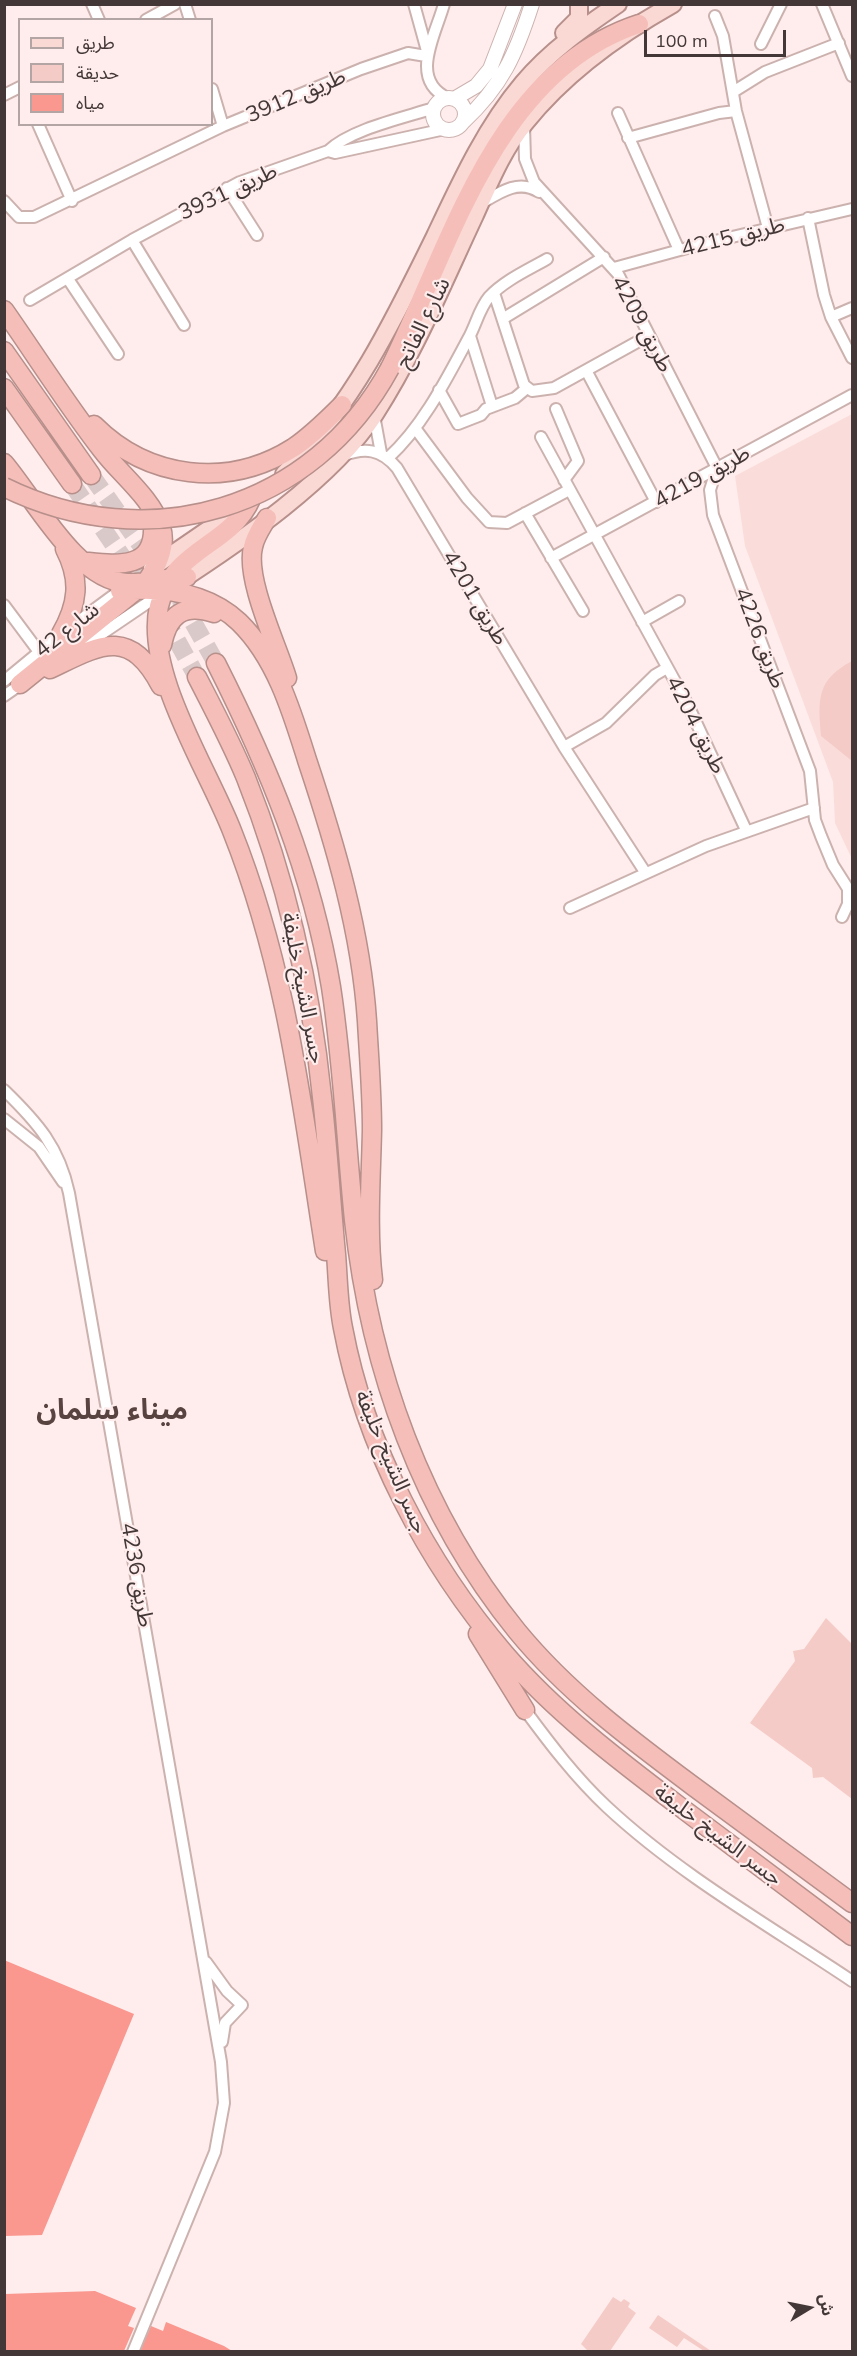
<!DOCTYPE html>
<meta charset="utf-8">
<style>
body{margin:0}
#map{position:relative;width:857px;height:2356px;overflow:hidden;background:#feedec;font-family:Mulish,"Noto Sans Arabic",sans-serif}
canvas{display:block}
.frame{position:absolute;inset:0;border:6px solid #433837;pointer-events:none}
.legend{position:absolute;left:18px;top:18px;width:195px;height:108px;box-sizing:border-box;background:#feedec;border:2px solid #b3a5a4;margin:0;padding:8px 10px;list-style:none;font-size:18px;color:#433837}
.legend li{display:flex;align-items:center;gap:12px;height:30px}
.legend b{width:30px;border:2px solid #b3a5a4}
.north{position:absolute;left:779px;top:2278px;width:60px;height:60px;-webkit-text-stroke:4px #feedec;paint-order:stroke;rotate:80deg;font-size:16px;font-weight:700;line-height:24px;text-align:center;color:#433837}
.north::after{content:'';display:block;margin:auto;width:21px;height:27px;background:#433837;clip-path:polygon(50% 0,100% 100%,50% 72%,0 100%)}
.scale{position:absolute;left:644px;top:30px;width:142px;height:27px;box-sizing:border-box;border:3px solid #433837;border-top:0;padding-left:8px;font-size:18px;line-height:21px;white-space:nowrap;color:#433837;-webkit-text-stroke:4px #feedec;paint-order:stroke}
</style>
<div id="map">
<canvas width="857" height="2356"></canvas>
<div class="frame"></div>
<ul class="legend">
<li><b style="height:8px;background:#fad8d4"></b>طريق</li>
<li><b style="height:16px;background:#f5cbc7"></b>حديقة</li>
<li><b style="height:16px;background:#fa978f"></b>مياه</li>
</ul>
<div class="north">ش</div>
<div class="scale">100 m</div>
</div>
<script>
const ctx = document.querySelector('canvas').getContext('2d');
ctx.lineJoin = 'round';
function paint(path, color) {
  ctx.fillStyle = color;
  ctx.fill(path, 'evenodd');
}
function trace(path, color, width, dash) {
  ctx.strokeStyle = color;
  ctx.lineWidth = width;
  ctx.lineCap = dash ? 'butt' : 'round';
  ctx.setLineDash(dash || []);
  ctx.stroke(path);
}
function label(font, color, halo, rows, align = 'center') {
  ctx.font = font + ' Mulish,"Noto Sans Arabic",sans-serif';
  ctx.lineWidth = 4.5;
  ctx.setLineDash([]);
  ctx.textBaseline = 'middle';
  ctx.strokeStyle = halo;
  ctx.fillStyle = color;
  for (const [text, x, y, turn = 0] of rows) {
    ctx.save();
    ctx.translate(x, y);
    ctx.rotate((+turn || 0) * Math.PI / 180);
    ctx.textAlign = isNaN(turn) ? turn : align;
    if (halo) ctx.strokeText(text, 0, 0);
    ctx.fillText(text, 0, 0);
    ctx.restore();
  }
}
paint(new Path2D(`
 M852,414V859L835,823L833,782L745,546L735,476Z`), '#faddda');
paint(new Path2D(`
 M852,661V761L821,736C818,700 816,680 852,661Z
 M826,1618L852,1644V1799L823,1777L813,1778L812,1768L750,1723L795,1661L793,1651L804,1649Z
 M613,2297L621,2302L624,2299L630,2303L628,2307L636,2313L610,2351H588L581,2344Z
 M658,2315L711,2351H704L684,2338L677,2347L649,2328Z`), '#f5cbc7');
paint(new Path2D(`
 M4,1960L134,2014L42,2235L5,2236Z
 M95,2291L136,2308L128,2326L134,2328L124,2351H5V2294Z
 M166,2322L224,2346L232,2351H140L151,2326L163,2331Z`), '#fa978f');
trace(new Path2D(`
 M91,475L155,565
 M72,484L165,619L197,677
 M180,599L216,663`), '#d9c9c8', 18, [18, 9]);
const street = new Path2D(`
 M92,4L99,20
 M185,4L190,20
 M414,4L427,51
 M444,4C436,34 408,80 448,98
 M822,4L852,76
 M715,16L723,36L736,111L768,228
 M146,20L175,4
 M761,44L781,4
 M212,89L223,126
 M733,92L765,72L839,43
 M4,95L20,87
 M618,113L679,250
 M38,124L72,201
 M524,125L525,159L534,182L618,274L717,468
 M628,138L719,113L736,111
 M328,151L335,153L445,129
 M227,188L257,235
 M4,201L19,217H34L223,126L361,69L408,53L426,56
 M482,203C500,192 519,179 539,192
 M808,218L824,295L831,317L852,358
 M132,240L184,325
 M614,268L702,244L852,209
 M68,279L118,354
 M494,293L524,385L532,391L554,388L648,336
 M30,300L132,240L240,182L328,151C351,129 403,118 434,108
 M831,317L852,308
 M504,318L604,257
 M470,336L492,406
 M587,372L656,502
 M439,390L458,424L481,415L486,409L515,398L527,388
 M556,409L578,461L564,480
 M374,415L381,453
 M415,428L467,498L489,522L507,523L569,490
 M541,437L688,705L746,830
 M342,456C365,447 381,449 397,468L564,747L645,872
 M388,458C423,426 446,380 468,339C476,325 479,309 489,297C505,280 528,270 547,259
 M717,468L710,490L713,515L810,771L815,820L821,836L833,865L852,895
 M525,513L583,611
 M551,558L852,395
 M4,605L39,652
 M642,622L679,601
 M78,650L162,593
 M4,681L61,634L122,589
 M4,696L24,682
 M564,747L606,723L655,675L667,668
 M570,908L706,846L814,808
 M842,917L848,904V890
 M4,1090C38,1123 59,1147 69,1193L221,2062L224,2103L215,2152L133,2352
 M4,1119L39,1147L63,1182
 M525,1710C550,1744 576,1778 607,1807C680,1875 770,1926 852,1981
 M206,1962L227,1991L242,2005L225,2023L222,2042`);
const secondary = new Path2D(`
 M433 114a16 16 0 1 1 32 0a16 16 0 1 1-32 0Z
 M454,99L476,86L490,69L515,4
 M463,122C502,86 516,54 532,4`);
const primary = new Path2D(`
 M564,33L579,18V4
 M284,474C352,406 393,322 435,236C460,183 485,128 523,83C550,51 584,27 618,4
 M152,568L247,503
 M175,584C240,542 332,479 375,414C415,352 444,281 475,215C489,184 503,149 525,123C565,73 618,35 673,4`);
const highway = new Path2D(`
 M4,310C37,357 67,405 102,450C120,474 151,497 161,527C167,546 157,567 146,582L20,684
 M4,351L91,475
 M390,368C451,246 495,71 639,24
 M4,388L72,484
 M94,425C148,479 228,489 293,448C311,436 327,420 342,405
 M4,463C34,498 77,581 127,583C145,584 168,577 187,577
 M251,499C230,547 173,547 159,606C144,672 208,769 232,831C287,969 302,1106 325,1251
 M267,518C262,527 255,536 253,547C245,579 277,645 287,678
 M88,562C118,565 155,569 153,526
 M120,591C162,587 207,592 239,622C276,658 292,712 307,760C335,844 361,931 367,1021C369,1057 372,1093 372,1130C371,1179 367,1230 373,1280
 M61,634C78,604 81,580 65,549
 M162,645C168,615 183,603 214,613
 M216,663C268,766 312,871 331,987C343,1064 346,1142 354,1220C370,1369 422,1514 517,1631C567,1692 630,1739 693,1786C746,1825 799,1864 852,1903
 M50,669C100,645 129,626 161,686
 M197,677C214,710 232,744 246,778C287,881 311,988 322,1097C328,1149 331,1202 336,1254C338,1278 338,1304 343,1328C365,1446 427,1563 505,1654C555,1712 617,1759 679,1806C737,1850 795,1893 852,1936
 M478,1634L525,1710`);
trace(street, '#ccb2af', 14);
trace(secondary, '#ccb2af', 16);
trace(primary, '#b78f8b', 20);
trace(highway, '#b78f8b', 21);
trace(street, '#fff', 10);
trace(secondary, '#fff', 14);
trace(primary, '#fad8d4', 16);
trace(highway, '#f6beb8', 18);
const highwayBridge = new Path2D(`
 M4,487C148,558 313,510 390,368`);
trace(highwayBridge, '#b78f8b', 21, []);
trace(highwayBridge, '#f6beb8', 18);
label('22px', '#433837', '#feedec', [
 ["طريق 3912",296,96,-23],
 ["طريق 3931",228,192,-25],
 ["طريق 4215",733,237,-14],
 ["شارع الفاتح",423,323,-64],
 ["طريق 4209",642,324,62],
 ["طريق 4219",702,477,-29],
 ["طريق 4201",475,598,59],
 ["شارع 42",67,630,-38],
 ["طريق 4226",760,638,69],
 ["طريق 4204",696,725,63],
 ["جسر الشيخ خليفة",303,988,79],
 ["جسر الشيخ خليفة",391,1462,67],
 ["طريق 4236",137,1575,80],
 ["جسر الشيخ خليفة",718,1835,37]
]);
label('bold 28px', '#594341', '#feedec', [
 ["ميناء سلمان",112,1411]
]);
</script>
